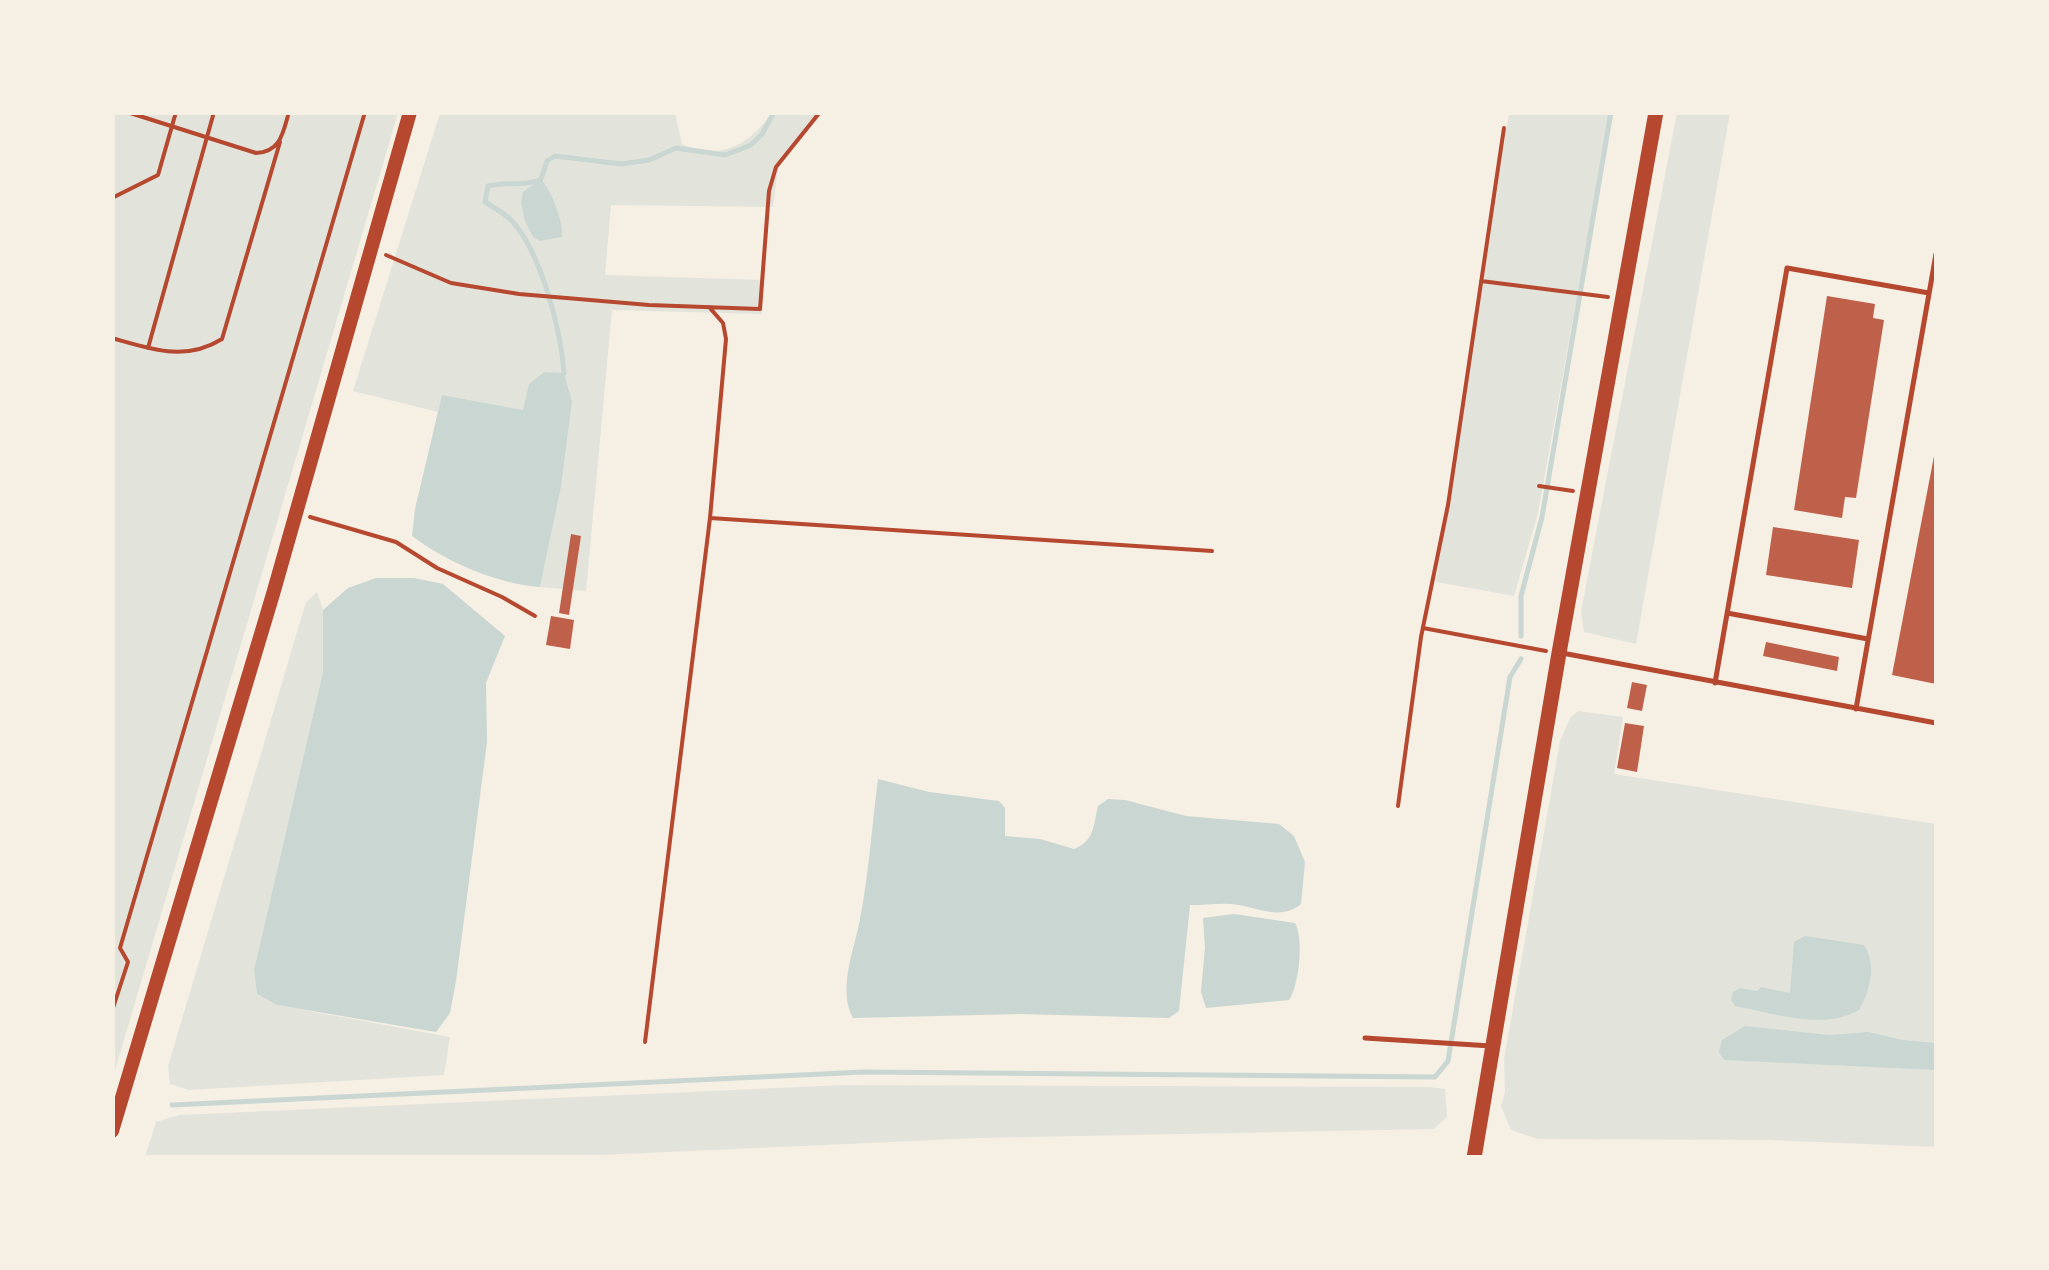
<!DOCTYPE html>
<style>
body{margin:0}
#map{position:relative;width:2049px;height:1270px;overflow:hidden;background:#f6efe4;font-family:"Space Grotesk",sans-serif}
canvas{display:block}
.frame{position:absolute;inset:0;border:115px solid #f6efe4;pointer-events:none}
</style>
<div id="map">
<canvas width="2049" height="1270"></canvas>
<div class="frame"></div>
</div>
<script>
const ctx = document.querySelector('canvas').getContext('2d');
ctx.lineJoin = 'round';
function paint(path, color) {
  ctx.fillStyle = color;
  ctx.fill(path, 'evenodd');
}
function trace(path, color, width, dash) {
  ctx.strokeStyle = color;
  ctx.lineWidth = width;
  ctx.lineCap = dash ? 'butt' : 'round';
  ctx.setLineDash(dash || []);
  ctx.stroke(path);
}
paint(new Path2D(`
 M113,113H398L113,1077Z
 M440,113H675L682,144C722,161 748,145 772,113H823L778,167L773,207L611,205L605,275L763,280L762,314L612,310L586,591L540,587L561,487L572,402L523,410L442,396L438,412L353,391Z
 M1509,113H1610L1538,513L1514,596L1436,582Z
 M1677,113H1730L1636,644L1584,632L1581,611Z
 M317,592L323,610V672L254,970L257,994L277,1005L450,1037L444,1075L189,1090L170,1084L168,1066L306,602Z
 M1578,711L1623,717L1614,774L1936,824V1147L1769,1140L1538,1139L1511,1130L1501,1106L1505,1092L1504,1059L1560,741L1570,718Z
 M844,1085L1429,1087L1445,1089L1447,1117L1434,1129L980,1138L534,1158L145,1157L156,1122L179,1115Z`), '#e2e4dc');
paint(new Path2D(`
 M541,179C552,193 563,219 562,237L540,241L533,237L525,221L521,203L523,192Z
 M544,372L564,373L572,402L561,487L540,587C498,584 446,562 412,536L415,509L442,395L523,410L529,384Z
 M376,578H414L443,584L505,636L486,683L487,742L456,981L450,1013L436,1032L277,1005L257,994L254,970L323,672V610L348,588Z
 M878,779L929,792L999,801L1005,808V836L1040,839L1074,849C1095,840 1093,827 1098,806L1108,799L1125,800L1186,816L1279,824L1294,836L1305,862L1301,904C1281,920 1261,909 1239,905C1224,902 1205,905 1190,905L1179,1011L1169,1018L1020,1014L853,1018C837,989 855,948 860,919C869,873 872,825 878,779Z
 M1234,914L1295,923C1304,938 1299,986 1289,1000L1206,1008L1201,992L1205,947L1203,918Z
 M1805,936L1864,945C1877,964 1870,991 1859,1010C1823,1031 1774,1013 1735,1006L1731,1000L1733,992L1740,988L1757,991L1761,987L1790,993L1794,942Z
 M1745,1026L1829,1035L1868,1032L1903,1040L1936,1043V1070L1724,1060L1719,1052L1722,1040Z`), '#c9d6d2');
trace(new Path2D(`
 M564,373C561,331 541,251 511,220C504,213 493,207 485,202L488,186C505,181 526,187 541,179L547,161L555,156L621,164L649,160L676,148L725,155L751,145L762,134L774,112
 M1521,636V596L1542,517L1611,112
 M172,1105L864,1072L1435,1077L1448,1061L1510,677L1521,659`), '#c9d6d2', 5);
paint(new Path2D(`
 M1827,296L1875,304L1873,318L1884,320L1856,498L1845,497L1842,518L1794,510Z
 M1935,451H1936V684L1892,675Z
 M1773,527L1859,540L1852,588L1766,575Z
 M571,534L581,536L569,615L559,613Z
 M551,616L574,620L570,649L546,645Z
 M1766,642L1839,657L1837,671L1763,656Z
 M1632,682L1647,685L1642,711L1627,708Z
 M1625,723L1644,726L1637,772L1617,768Z`), '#bf614a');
trace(new Path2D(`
 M127,112L256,153C281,152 283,132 289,112
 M112,198L158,175L176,112
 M386,255L451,283L519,294L649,305L760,309L769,191L776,167L820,112
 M1481,281L1608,297
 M112,338C151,349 185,362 222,339L280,142
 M148,348L214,112
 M1539,486L1573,491
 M310,517L396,542L437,568L502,597L535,616
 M710,518L1212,551
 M1423,628L1546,651
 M1398,806L1421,637L1448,505L1504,128
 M112,1011L128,962L120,948L365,112
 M645,1042L710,518L726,339L723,323L709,307`), '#b5482f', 4);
trace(new Path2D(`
 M1727,613L1868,639
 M1562,653L1936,723
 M1715,683L1787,268L1929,293
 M1856,709L1936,254
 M1365,1038L1491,1046`), '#b5482f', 5);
trace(new Path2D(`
 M112,1131L273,594L410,112`), '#b5482f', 14);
trace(new Path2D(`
 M1474,1158L1559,653L1656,112`), '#b5482f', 15);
</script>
